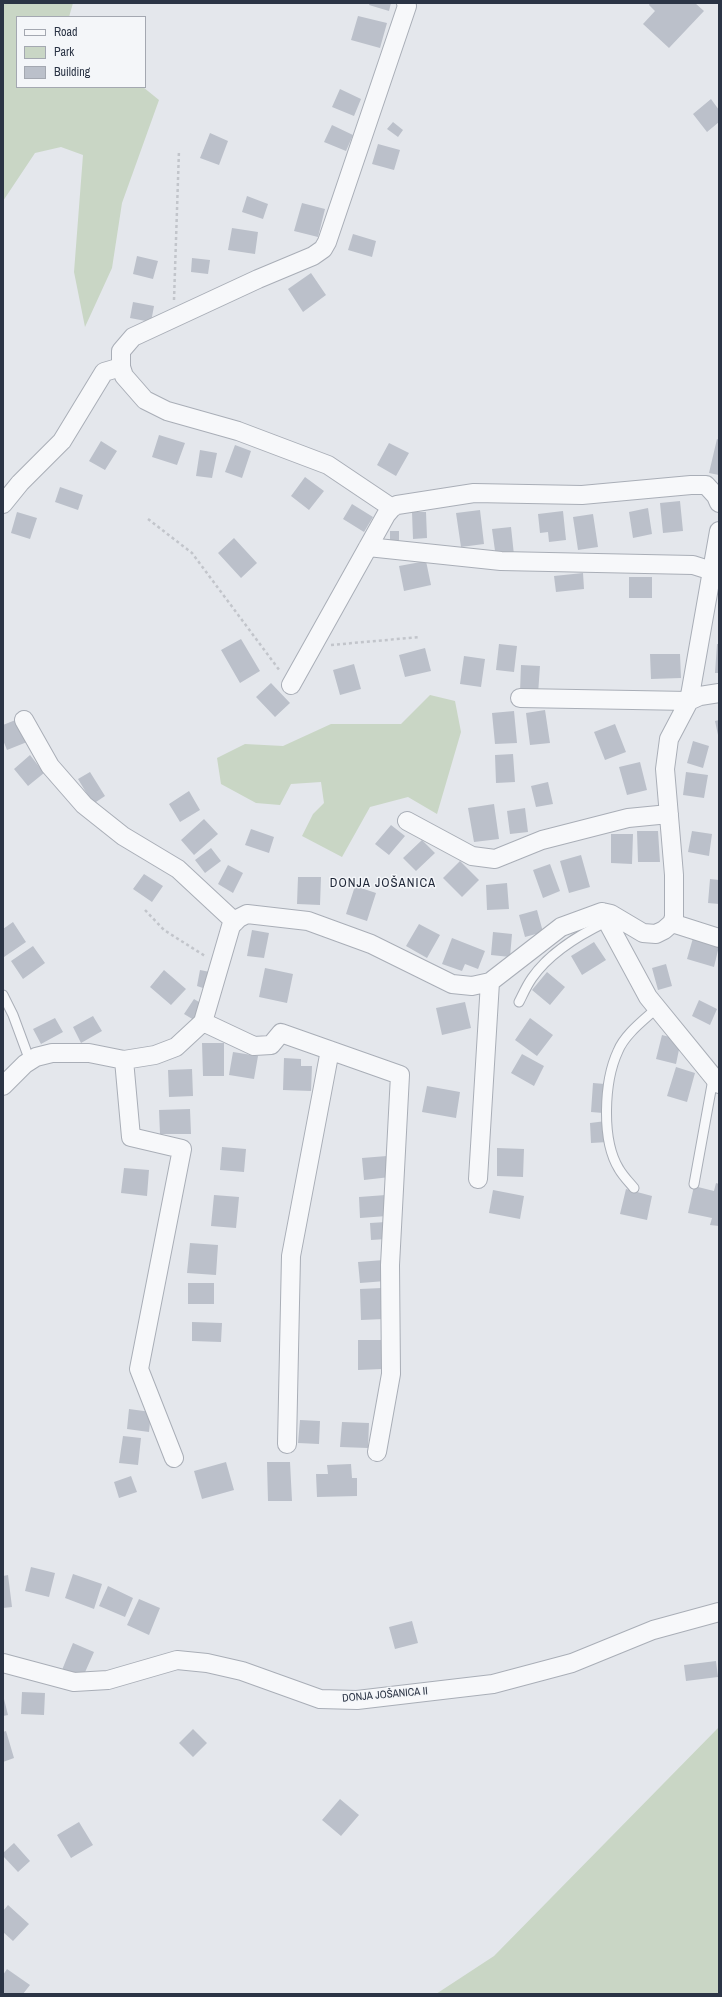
<!DOCTYPE html>
<meta charset="utf-8">
<style>
body{margin:0}
#map{position:relative;width:722px;height:1997px;overflow:hidden;background:#e4e7ec;font-family:"Archivo Narrow",sans-serif}
canvas{display:block}
.frame{position:absolute;inset:0;border:4px solid #2b3445;pointer-events:none}
.legend{position:absolute;left:16px;top:16px;width:130px;height:72px;box-sizing:border-box;background:#f4f6f9;border:1px solid #a4a8b1;margin:0;padding:5px 7px;list-style:none;font-size:12px;color:#2b3445}
.legend li{display:flex;align-items:center;gap:8px;height:20px}
.legend b{width:20px;border:1px solid #a4a8b1}
</style>
<div id="map">
<canvas width="722" height="1997"></canvas>
<div class="frame"></div>
<ul class="legend">
<li><b style="height:5px;background:#f7f8fa"></b>Road</li>
<li><b style="height:11px;background:#c9d6c5"></b>Park</li>
<li><b style="height:11px;background:#bbc0ca"></b>Building</li>
</ul>
</div>
<script>
const ctx = document.querySelector('canvas').getContext('2d');
ctx.lineJoin = 'round';
function paint(path, color) {
  ctx.fillStyle = color;
  ctx.fill(path, 'evenodd');
}
function trace(path, color, width, dash) {
  ctx.strokeStyle = color;
  ctx.lineWidth = width;
  ctx.lineCap = dash ? 'butt' : 'round';
  ctx.setLineDash(dash || []);
  ctx.stroke(path);
}
function label(font, color, halo, rows, align = 'center') {
  ctx.font = font + ' "Archivo Narrow",sans-serif';
  ctx.lineWidth = 3;
  ctx.setLineDash([]);
  ctx.textBaseline = 'middle';
  ctx.strokeStyle = halo;
  ctx.fillStyle = color;
  for (const [text, x, y, turn = 0] of rows) {
    ctx.save();
    ctx.translate(x, y);
    ctx.rotate((+turn || 0) * Math.PI / 180);
    ctx.textAlign = isNaN(turn) ? turn : align;
    if (halo) ctx.strokeText(text, 0, 0);
    ctx.fillText(text, 0, 0);
    ctx.restore();
  }
}
paint(new Path2D(`
 M3,3H73L69,17H17V87H143L159,100L122,203L112,268L85,327L74,272L83,155L61,147L35,153L3,201Z
 M430,695L455,701L461,732L437,814L408,797L370,807L342,857L302,836L313,814L324,803L321,782L291,784L280,805L256,803L221,784L217,758L245,744L283,746L331,724H401Z
 M719,1727V1994H436L494,1956Z`), '#c9d6c5');
paint(new Path2D(`
 M370,3H391L389,11L369,5Z
 M650,3H695L704,11L669,48L643,24L655,11L649,5Z
 M358,16L387,23L380,48L351,40Z
 M340,89L361,99L354,116L332,107Z
 M711,99L719,110V122L707,132L693,114Z
 M393,122L403,130L398,137L387,129Z
 M332,125L353,135L346,151L324,142Z
 M210,133L228,141L219,165L200,158Z
 M378,144L400,150L394,170L372,164Z
 M247,196L268,204L263,219L242,212Z
 M302,203L325,209L318,237L294,231Z
 M232,228L258,232L255,254L228,250Z
 M353,234L376,241L372,257L348,250Z
 M137,256L158,261L153,279L133,274Z
 M192,258L210,260L208,274L191,272Z
 M311,273L326,295L303,312L288,289Z
 M133,302L154,306L151,322L130,318Z
 M159,435L185,443L177,465L152,457Z
 M717,439L719,440V475L709,473Z
 M101,441L117,451L105,470L89,461Z
 M389,443L409,453L396,476L377,465Z
 M235,445L251,451L242,478L225,472Z
 M200,450L217,453L212,478L196,476Z
 M305,477L324,491L309,510L291,496Z
 M60,487L83,495L78,510L55,502Z
 M680,501L683,531L663,533L660,503Z
 M352,504L373,517L364,532L343,519Z
 M648,508L652,534L633,538L629,512Z
 M480,510L484,544L461,547L456,513Z
 M563,511L566,540L549,542L548,532L540,533L538,514Z
 M17,512L37,518L30,539L11,533Z
 M412,512H426L427,538L413,539Z
 M593,514L598,547L578,550L573,517Z
 M511,527L514,555L496,558L492,529Z
 M390,531H399V544L390,545Z
 M234,538L257,563L241,578L218,553Z
 M426,561L431,585L404,591L399,566Z
 M583,573L584,589L556,592L554,576Z
 M629,577H652V598H629Z
 M241,639L260,671L240,683L221,650Z
 M499,644L517,646L514,672L496,670Z
 M717,644H719V673H715Z
 M425,648L431,671L405,677L399,655Z
 M650,654H680L681,678L651,679Z
 M464,656L485,659L481,687L460,684Z
 M354,664L361,689L340,695L333,670Z
 M521,665L540,666L538,694L520,692Z
 M271,683L290,703L275,717L256,697Z
 M545,710L550,743L530,745L526,713Z
 M514,711L517,743L495,744L492,713Z
 M18,719L27,742L7,750L3,740V725Z
 M719,720V735H718L715,721Z
 M615,724L626,752L605,760L594,732Z
 M693,741L709,746L703,768L687,763Z
 M513,754L515,782L496,783L495,755Z
 M30,755L44,773L28,786L14,769Z
 M640,762L647,790L627,795L619,767Z
 M90,772L105,796L93,804L78,779Z
 M686,772L708,775L704,798L683,795Z
 M548,782L553,804L536,807L531,786Z
 M189,791L200,810L180,822L169,804Z
 M494,804L499,839L474,842L468,808Z
 M525,808L528,832L510,834L507,811Z
 M204,819L218,834L194,855L181,840Z
 M391,825L405,836L389,855L375,844Z
 M251,829L274,837L269,853L245,845Z
 M637,831H658L660,862H638Z
 M692,831L712,834L709,856L688,852Z
 M611,834H633L632,864L611,863Z
 M422,840L435,853L416,871L403,858Z
 M211,848L221,861L205,873L195,860Z
 M581,855L590,887L569,893L560,861Z
 M460,861L479,880L462,897L443,878Z
 M550,864L560,891L543,898L533,870Z
 M228,865L243,873L233,893L218,884Z
 M144,874L163,886L152,902L133,889Z
 M298,877H321L320,905L297,904Z
 M710,879L719,880V904L708,903Z
 M507,883L509,909L487,910L486,885Z
 M355,886L376,893L367,921L346,914Z
 M537,910L543,932L525,937L519,915Z
 M13,922L26,942L4,957L3,929Z
 M419,924L440,935L427,958L406,946Z
 M252,930L269,933L264,958L247,956Z
 M493,932L512,934L510,957L491,955Z
 M452,938L485,951L478,969L465,964L462,971L442,964Z
 M693,938L719,946L714,967L687,959Z
 M594,942L606,960L582,975L571,956Z
 M33,946L45,963L23,979L11,961Z
 M666,964L672,986L658,990L652,968Z
 M265,968L293,974L287,1003L259,997Z
 M164,970L186,989L171,1005L150,987Z
 M200,970L210,972L206,989L197,986Z
 M547,972L565,987L550,1005L532,990Z
 M194,999L204,1005L194,1020L184,1014Z
 M699,1000L717,1009L710,1025L692,1016Z
 M465,1002L471,1028L442,1035L436,1008Z
 M93,1016L102,1031L81,1043L73,1027Z
 M55,1018L63,1032L41,1044L33,1029Z
 M530,1018L553,1035L537,1056L515,1040Z
 M662,1035L681,1040L676,1064L656,1059Z
 M202,1043H224V1076H203Z
 M233,1052L258,1056L254,1079L229,1075Z
 M522,1054L544,1066L534,1086L511,1073Z
 M284,1058L301,1059V1066H312L311,1091L283,1090Z
 M676,1067L695,1073L687,1102L667,1096Z
 M192,1069L193,1096L169,1097L168,1070Z
 M593,1083L605,1084L603,1113L591,1112Z
 M427,1086L460,1092L456,1118L422,1112Z
 M190,1109L191,1134H160L159,1110Z
 M606,1121L608,1142L591,1143L590,1123Z
 M222,1147L246,1149L244,1172L220,1170Z
 M497,1148L524,1149L523,1177L497,1176Z
 M387,1156L390,1177L364,1180L362,1158Z
 M124,1168L149,1170L147,1196L121,1193Z
 M716,1183L719,1184V1226L710,1225L712,1218L688,1213L694,1186L714,1191Z
 M626,1189L652,1196L647,1220L620,1214Z
 M493,1190L524,1196L520,1219L489,1213Z
 M214,1195L239,1197L236,1228L211,1226Z
 M386,1195L387,1216L360,1218L359,1197Z
 M386,1222L387,1239L371,1240L370,1223Z
 M190,1243L218,1245L216,1275L187,1273Z
 M384,1260L386,1281L360,1283L358,1262Z
 M188,1283H214V1304H188Z
 M382,1288L384,1319L361,1320L360,1289Z
 M192,1322L222,1323L221,1342L192,1341Z
 M358,1340H381L382,1369L358,1370Z
 M129,1409L151,1412L149,1432L127,1429Z
 M300,1420L320,1421L319,1444L298,1443Z
 M342,1422L369,1423L368,1448L340,1447Z
 M123,1436L141,1438L138,1465L119,1463Z
 M226,1462L234,1490L202,1499L194,1471Z
 M267,1462H290L292,1501H268Z
 M351,1464L352,1478H357V1496L317,1497L316,1474H328L327,1465Z
 M131,1476L137,1492L119,1498L114,1482Z
 M31,1567L55,1573L49,1597L25,1591Z
 M73,1574L102,1584L94,1609L65,1598Z
 M8,1575L12,1607L3,1608V1576Z
 M108,1586L133,1598L125,1617L99,1606Z
 M139,1599L160,1608L149,1635L127,1625Z
 M412,1621L418,1643L395,1649L389,1627Z
 M73,1643L94,1652L82,1679L62,1670Z
 M716,1661L718,1677L686,1681L684,1665Z
 M22,1692L45,1693L44,1715L21,1714Z
 M3,1695L8,1715L3,1716Z
 M193,1729L207,1743L193,1757L179,1743Z
 M6,1731L14,1758L3,1762V1732Z
 M340,1799L359,1815L341,1836L322,1820Z
 M79,1822L93,1845L71,1858L57,1835Z
 M14,1843L30,1861L18,1872L3,1856V1853Z
 M8,1905L29,1924L13,1941L3,1932V1911Z
 M7,1969L30,1985L23,1994H3V1975Z`), '#bbc0ca');
const lane = new Path2D(`
 M3,995L13,1015L30,1061
 M519,1002C523,994 527,985 532,978C550,952 579,935 606,922
 M694,1184L713,1079
 M634,1188C629,1182 623,1176 619,1169C601,1140 604,1081 618,1051C625,1034 644,1020 657,1008`);
const street = new Path2D(`
 M3,504L20,483L62,441L104,372L121,367
 M392,508L328,465L238,431L167,411L145,400L124,376L121,367V351L133,337L258,279L313,256L323,249L327,242L407,6L406,3
 M368,547L501,561L693,565L712,571
 M291,685L386,515L392,508L397,505L474,493L582,495L691,485H706L716,496L719,503
 M520,698L689,701L719,531
 M24,720L50,766L84,805L123,836L178,869L235,922
 M407,821L472,856L495,859L542,840L628,818L669,814
 M602,912L648,997L719,1084
 M672,923L719,938
 M203,1022L254,1046L271,1045L281,1033L400,1075L390,1265L391,1374L377,1452
 M124,1060L131,1137L182,1149L139,1369L174,1458
 M3,1086L25,1064L36,1057L52,1053H89L124,1060L155,1055L176,1047L203,1022L231,926L239,918L247,914L308,921L371,944L452,984L472,986L490,982L561,927L602,912L611,914L643,933L656,934L664,930L672,923L674,917V875L665,769L669,739L689,701L700,696L719,693
 M478,1179L490,982
 M287,1444L291,1256L330,1050
 M3,1663L74,1682L108,1680L177,1660L207,1663L242,1671L320,1699L357,1700L493,1684L572,1663L653,1630L719,1612`);
trace(lane, '#a9aeb7', 11);
trace(street, '#a9aeb7', 20);
trace(new Path2D(`
 M174,300L179,150
 M148,519L192,553L280,671
 M331,645L420,637
 M145,910L164,930L205,956`), '#c2c5cb', 2.5, [3, 3]);
trace(lane, '#f7f8fa', 9);
trace(street, '#f7f8fa', 18);
label('11px', '#2b3445', '#f4f6f9', [
 ["DONJA JOŠANICA II",385,1695,-5]
]);
ctx.letterSpacing = '1px';
label('13px', '#1d2536', '#f4f6f9', [
 ["DONJA JOŠANICA",383,884]
]);
ctx.letterSpacing = '0px';
</script>
